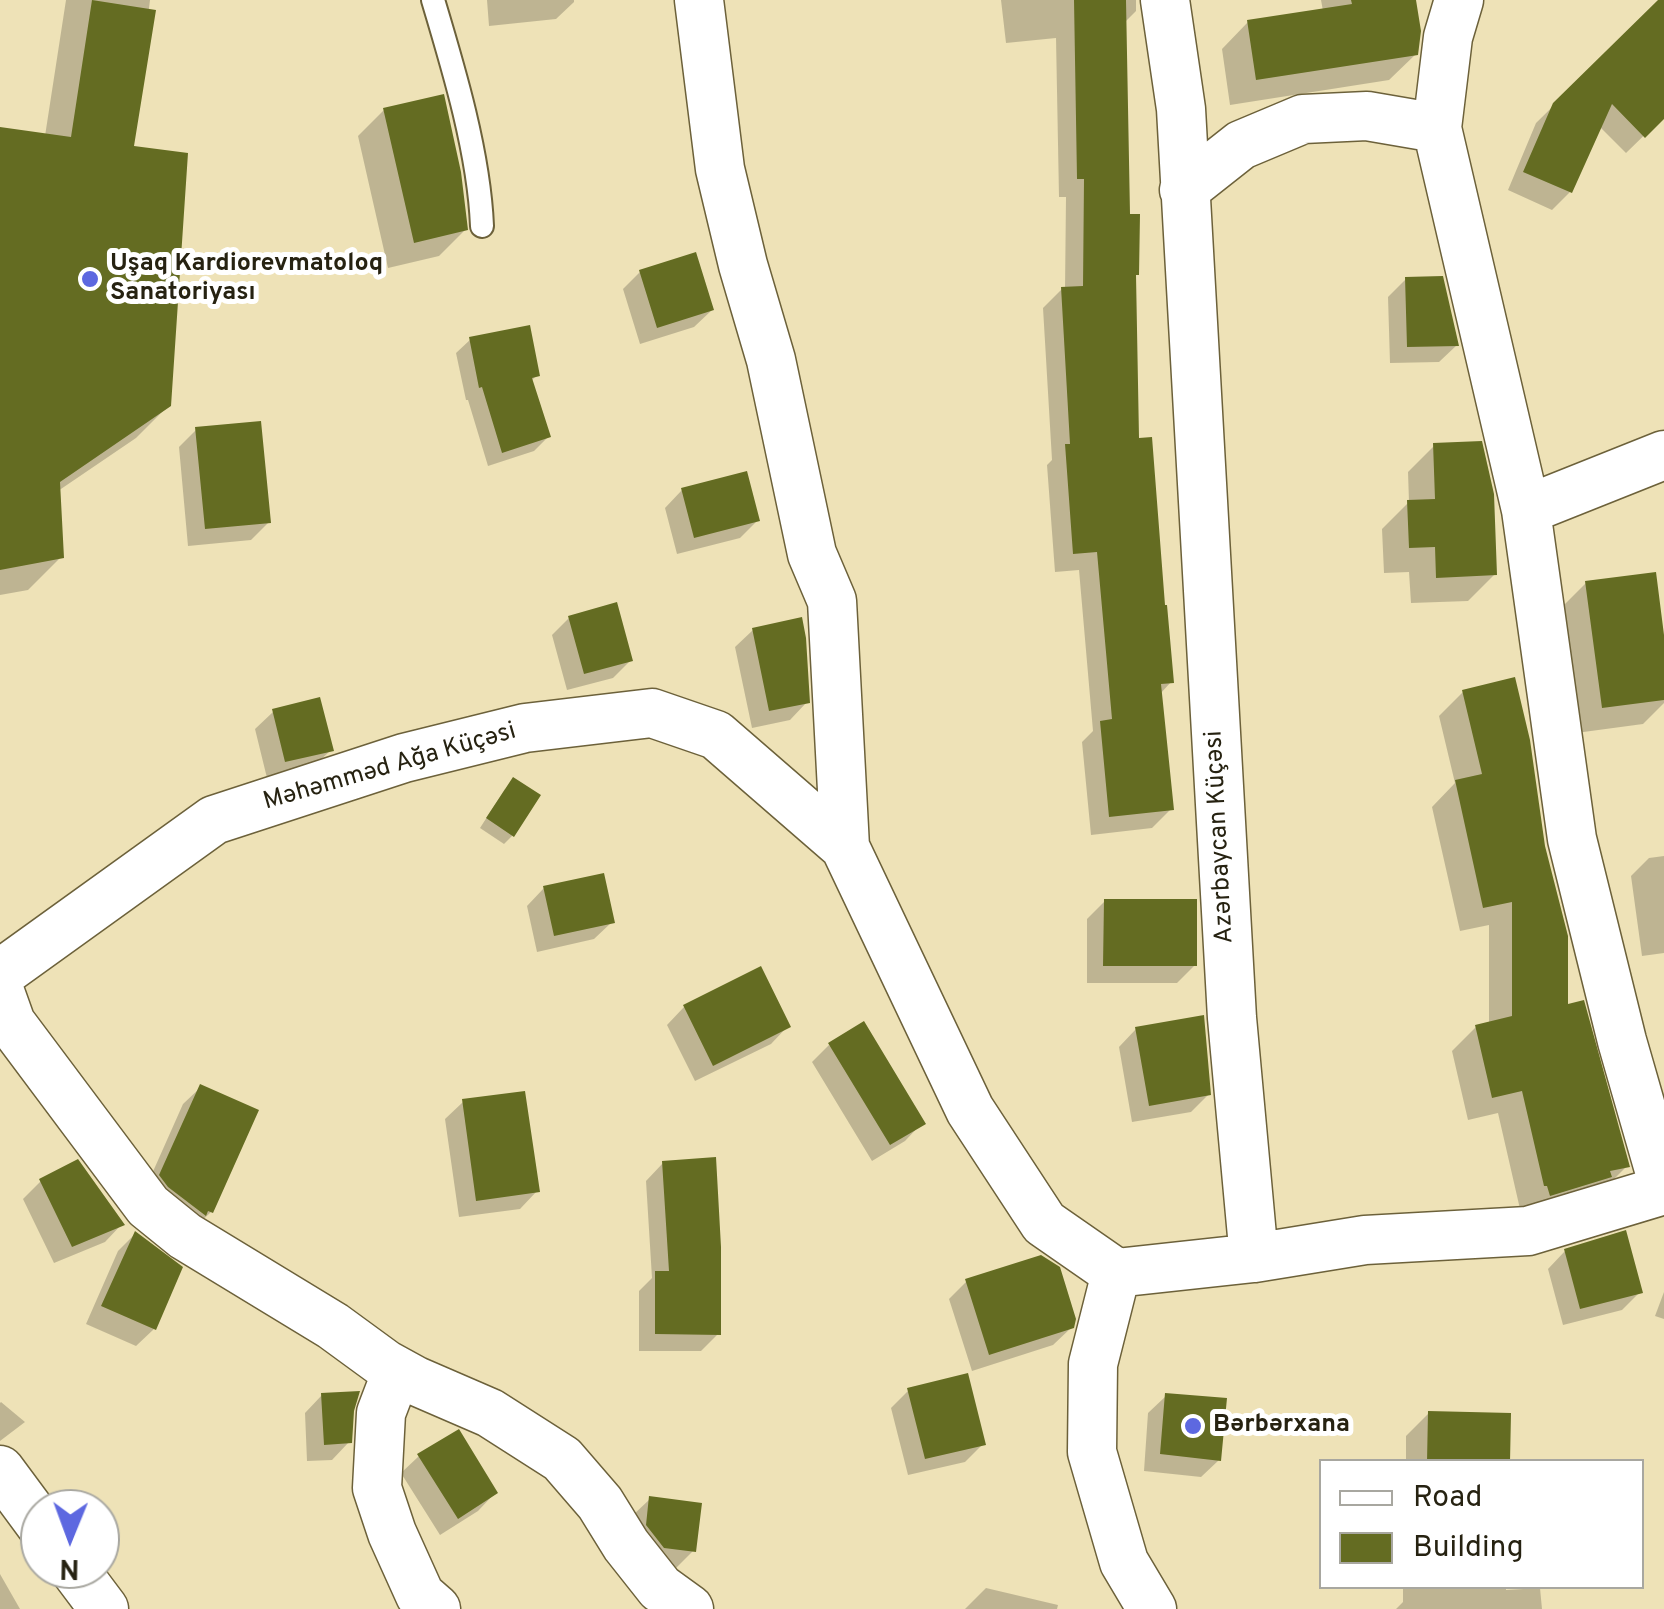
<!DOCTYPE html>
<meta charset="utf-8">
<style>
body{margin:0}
#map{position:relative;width:1664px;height:1609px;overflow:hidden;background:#eee2b7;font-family:Overpass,sans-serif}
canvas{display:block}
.legend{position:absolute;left:1319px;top:1459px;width:325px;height:130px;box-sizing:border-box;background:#fff;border:2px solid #a8a7a0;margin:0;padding:12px 18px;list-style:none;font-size:30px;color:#262211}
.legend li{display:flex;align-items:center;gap:20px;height:50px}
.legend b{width:50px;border:2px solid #a8a7a0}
.north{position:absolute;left:20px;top:1489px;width:100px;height:100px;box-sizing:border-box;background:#fff;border:2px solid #a8a7a0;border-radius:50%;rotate:181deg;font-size:28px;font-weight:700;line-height:40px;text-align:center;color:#262211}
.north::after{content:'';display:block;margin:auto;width:35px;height:45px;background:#5d68e0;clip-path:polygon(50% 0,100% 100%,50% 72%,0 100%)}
</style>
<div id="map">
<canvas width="1664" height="1609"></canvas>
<ul class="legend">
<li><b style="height:12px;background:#fff"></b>Road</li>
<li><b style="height:28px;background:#646c22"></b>Building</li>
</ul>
<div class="north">N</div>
</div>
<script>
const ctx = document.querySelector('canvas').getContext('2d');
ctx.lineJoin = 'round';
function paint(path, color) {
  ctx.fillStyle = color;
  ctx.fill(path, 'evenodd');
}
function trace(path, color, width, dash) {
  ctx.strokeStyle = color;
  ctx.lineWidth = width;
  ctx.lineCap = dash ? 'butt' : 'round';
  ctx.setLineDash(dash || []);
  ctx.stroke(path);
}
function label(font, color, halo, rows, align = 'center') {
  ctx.font = font + ' Overpass,sans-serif';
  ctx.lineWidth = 10;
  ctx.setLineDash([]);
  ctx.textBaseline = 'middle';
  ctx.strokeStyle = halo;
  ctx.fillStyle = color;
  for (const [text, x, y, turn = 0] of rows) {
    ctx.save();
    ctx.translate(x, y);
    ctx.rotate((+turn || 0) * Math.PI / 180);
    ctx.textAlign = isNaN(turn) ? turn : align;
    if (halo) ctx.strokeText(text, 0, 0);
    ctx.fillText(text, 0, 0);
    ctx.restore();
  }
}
paint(new Path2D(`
 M66,0H150L132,148L169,405L136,438L58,491L61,557L28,590L0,595V130L45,136Z
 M487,0H574V2L556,19L489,26Z
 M1001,0H1136V11L1124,23L1127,216L1133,278L1137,441L1171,682L1160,694L1171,809L1152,828L1091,835L1082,742L1093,731L1079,570L1055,572L1047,465L1052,460L1043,308L1062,289H1065L1066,197H1059L1056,38L1006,43Z
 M1321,0H1414L1416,54L1389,80L1230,105L1222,49L1248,22L1323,11Z
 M1658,3L1664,9V116L1626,153L1599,126L1570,192L1552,210L1508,190L1536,123Z
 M384,110L465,230L439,256L388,268L358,136Z
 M640,272L712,310L694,327L640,344L623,289Z
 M1406,279L1457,345L1439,362L1390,363L1388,297Z
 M471,339L537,375L530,382L548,437L534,451L488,466L468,400H466L456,353Z
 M196,430L269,522L251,540L188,546L179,447Z
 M1434,446L1495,574L1468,601L1411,603L1409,572L1384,573L1382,529L1409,502L1408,472Z
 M682,490L757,521L740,538L677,554L665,508Z
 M1586,583L1664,654V703L1643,724L1576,733L1560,609Z
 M569,618L630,661L613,678L567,690L552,635Z
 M753,630L807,702L790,720L752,728L735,647Z
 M1463,692L1565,1007L1627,1166L1603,1190L1520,1209L1498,1113L1468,1120L1452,1051L1476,1027L1489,1024V925L1460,931L1432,807L1455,783L1439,716Z
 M273,712L331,750L313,767L267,778L255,729Z
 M505,789L512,836L504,844L480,828Z
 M1664,856V953L1642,956L1631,876L1649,858Z
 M544,888L612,922L594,939L537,952L527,906Z
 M1105,901L1195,965L1177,983H1087V919Z
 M760,970L788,1026L771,1044L695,1081L667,1025L684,1007Z
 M1136,1029L1209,1094L1191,1112L1132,1122L1119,1047Z
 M829,1045L922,1123L905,1141L872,1161L812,1062Z
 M201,1087L211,1212L193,1229L143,1194L183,1104Z
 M463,1102L537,1191L520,1209L459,1217L445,1119Z
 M663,1163L718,1334L701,1351H639V1291L652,1278L646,1181Z
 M41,1181L122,1224L105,1242L54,1263L23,1199Z
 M135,1234L154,1329L136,1346L86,1324L118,1251Z
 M1565,1251L1640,1292L1622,1310L1563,1325L1548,1269Z
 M967,1281L1072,1327L1053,1345L972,1371L949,1299Z
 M1664,1292V1319L1655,1316Z
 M909,1390L983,1444L965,1462L908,1475L891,1408Z
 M322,1395L349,1442L332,1460L307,1461L305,1413Z
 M1166,1396L1219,1460L1201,1477L1144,1471L1148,1413Z
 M1,1402L25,1422L0,1441V1403Z
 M1429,1413L1508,1462H1406V1436Z
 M419,1456L495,1493L478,1511L440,1535L401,1473Z
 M650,1499L693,1551L676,1568L646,1565L632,1516Z
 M0,1574L20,1609H0Z
 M1403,1586H1506V1590L1540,1588L1542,1609H1396L1403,1602Z
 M986,1588L1058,1605L1057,1609H965Z`), '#0003');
paint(new Path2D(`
 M92,0L156,10L134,146L188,153L171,406L60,482L64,558L0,570V127L71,137Z
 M1074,0H1126L1130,214H1140L1139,275H1136L1139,438L1152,437L1165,605H1167L1174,683L1161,684L1174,810L1109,817L1100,721L1112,719L1097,552L1073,554L1065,444H1070L1061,287L1083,286L1084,179H1077Z
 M1351,0H1416L1421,31L1418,55L1256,80L1247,20L1352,4Z
 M1658,0H1664V119L1645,138L1612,104L1572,193L1523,172L1553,103Z
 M444,94L461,172L468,230L414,243L383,108Z
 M696,252L714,310L657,328L639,270Z
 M1443,276L1459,346L1407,347L1405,277Z
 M530,325L540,376L532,378L551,437L502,453L482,387L479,388L469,337Z
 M261,421L271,523L205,529L195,427Z
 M1482,441L1494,494L1497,575L1436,578L1435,547L1409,548L1407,500L1435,499L1433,443Z
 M747,471L760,521L694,538L681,488Z
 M1656,572L1664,635V700L1602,708L1585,581Z
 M617,602L633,661L584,674L568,616Z
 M802,617L806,638L810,703L769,711L752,628Z
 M1515,677L1530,740L1545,846L1568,936V1004L1584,1000L1630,1167L1610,1171L1612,1177L1550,1196L1547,1186H1544L1522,1091L1492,1098L1475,1025L1512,1016V902L1483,908L1455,780L1482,774L1462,690Z
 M320,697L334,751L285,762L272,709Z
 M513,777L541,795L514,837L486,818Z
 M604,873L615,923L554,936L543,886Z
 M1104,899H1197V966H1103Z
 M761,966L791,1027L713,1066L683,1005Z
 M1204,1015L1211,1095L1149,1106L1135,1027Z
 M864,1021L926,1124L890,1145L828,1043Z
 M200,1084L259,1110L213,1213L208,1211L206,1216L168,1187L159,1175Z
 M525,1091L540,1192L476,1201L462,1099Z
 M716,1157L721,1247V1335L655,1334V1271H669L662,1161Z
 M78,1159L125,1225L72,1247L39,1179Z
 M1626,1230L1643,1293L1580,1309L1564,1249Z
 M135,1231L183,1267L156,1330L101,1306Z
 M1041,1255L1060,1267L1076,1319L1074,1328L989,1355L965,1279Z
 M968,1373L986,1445L925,1459L907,1388Z
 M360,1391L354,1411L352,1443L324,1445L321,1393Z
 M1165,1393L1227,1398L1221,1461L1160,1454Z
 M1428,1411L1511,1413L1510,1462H1427Z
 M459,1429L498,1493L458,1519L417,1454Z
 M649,1496L702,1503L696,1552L664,1548L646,1525Z`), '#646c22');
const service = new Path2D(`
 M433,0C454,70 479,153 482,226`);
const minor = new Path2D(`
 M699,0L720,169L743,265L771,360L812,554L832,601L845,847L970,1110L1044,1223L1116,1273L1254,1258
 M1165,0L1181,109L1232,1018L1254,1258L1365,1240L1528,1231L1664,1190
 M1459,0L1448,37L1437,128L1526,510L1572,839L1622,1041L1664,1187
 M1184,190L1241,145L1303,119L1367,116L1437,128
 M1526,510L1664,455
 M0,974L214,820L404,758L525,728L652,713L716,735L845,847
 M0,992L11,1023L148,1206L185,1236L333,1326L385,1364L416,1381L490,1413L562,1459L600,1503L626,1545L660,1588L689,1609
 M1116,1273L1093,1364L1092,1452L1124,1562L1152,1609
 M397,1371L381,1413L377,1488L392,1533L420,1595L436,1609
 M0,1470L40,1524
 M74,1569L104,1609`);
trace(service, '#6c613a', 26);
trace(minor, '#6c613a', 51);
trace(service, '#fff', 22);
trace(minor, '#fff', 48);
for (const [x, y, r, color] of [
 [90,279,10,"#5d68e0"],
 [1193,1426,10,"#5d68e0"]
]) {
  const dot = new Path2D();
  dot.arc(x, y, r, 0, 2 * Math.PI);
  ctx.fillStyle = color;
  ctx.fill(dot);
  trace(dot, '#fff', 4);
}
label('bold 25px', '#262211', '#fff', [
 ["Uşaq Kardiorevmatoloq",110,265],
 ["Sanatoriyası",110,294],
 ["Bərbərxana",1213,1426]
], 'left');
label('25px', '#262211', '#fff', [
 ["Məhəmməd Ağa Küçəsi",390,768,-16],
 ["Azərbaycan Küçəsi",1221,837,-93]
]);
</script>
